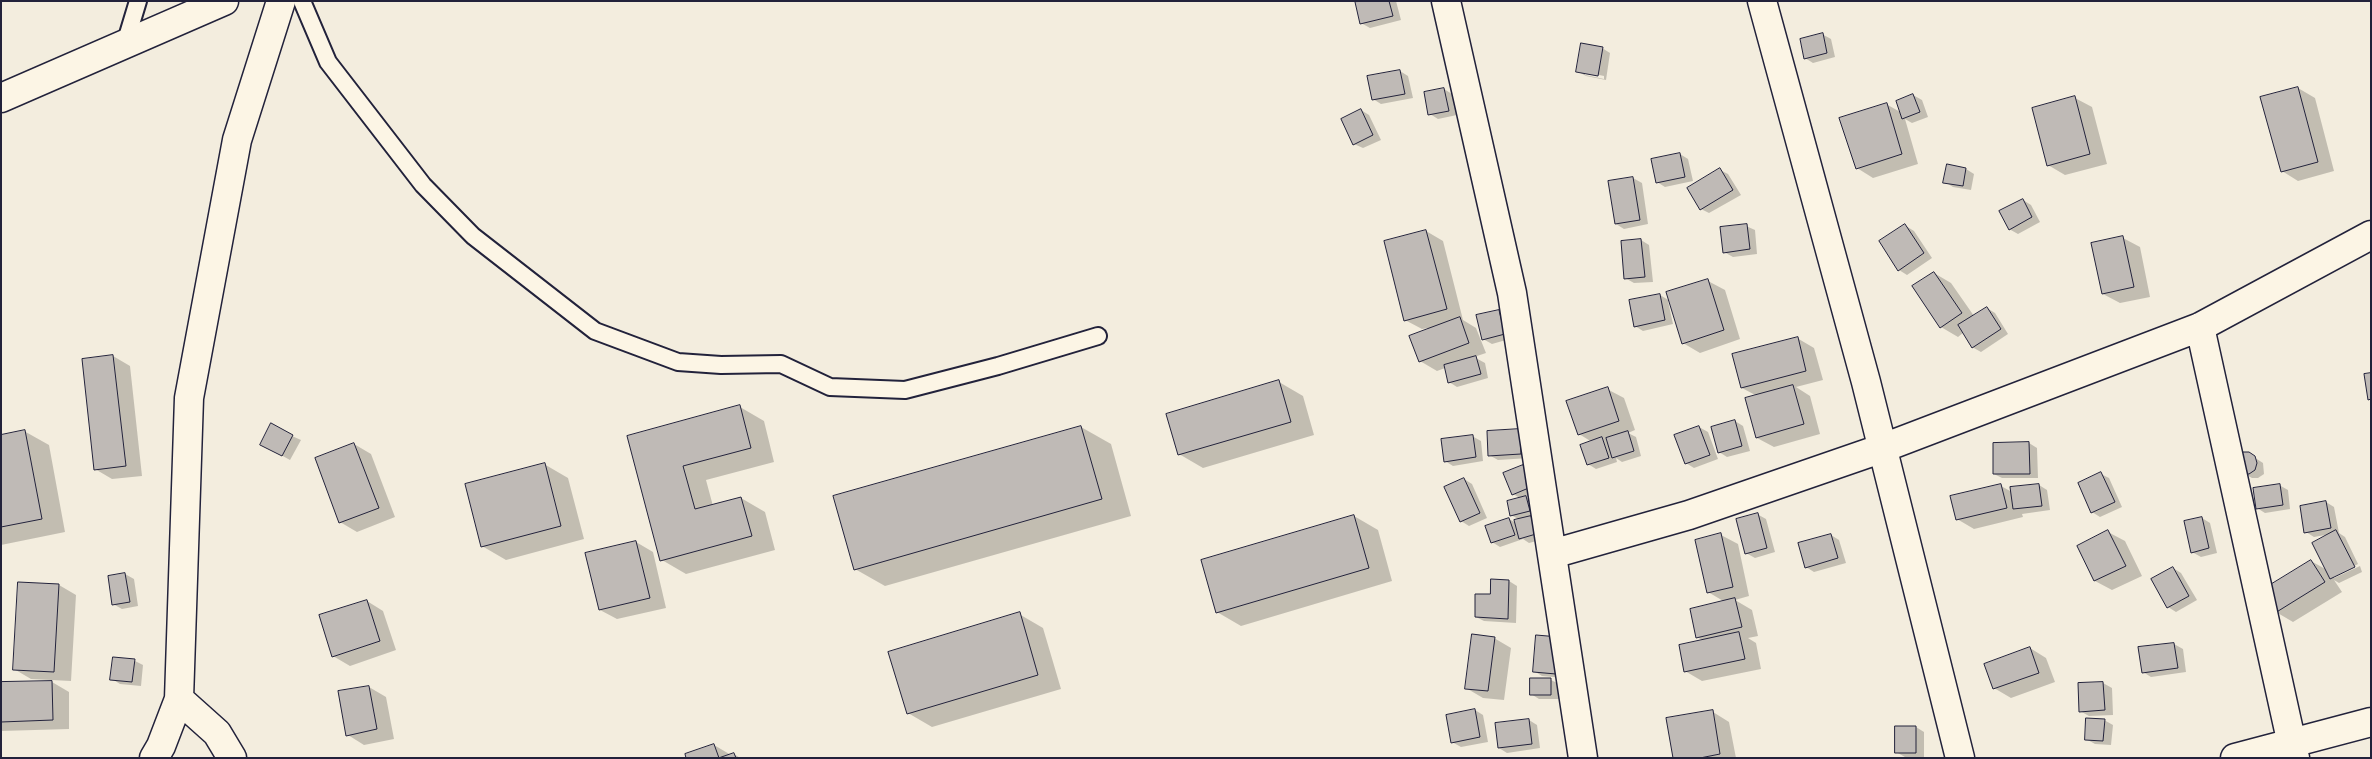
<!DOCTYPE html>
<style>
body{margin:0}
#map{position:relative;width:2372px;height:759px;overflow:hidden;background:#f3edde;font-family:"Comic Neue",sans-serif}
canvas{display:block}
.frame{position:absolute;inset:0;border:2px solid #22223b;pointer-events:none}
</style>
<div id="map">
<canvas width="2372" height="759"></canvas>
<div class="frame"></div>
</div>
<script>
const ctx = document.querySelector('canvas').getContext('2d');
ctx.lineJoin = 'round';
function paint(path, color) {
  ctx.fillStyle = color;
  ctx.fill(path, 'evenodd');
}
function trace(path, color, width, dash) {
  ctx.strokeStyle = color;
  ctx.lineWidth = width;
  ctx.lineCap = dash ? 'butt' : 'round';
  ctx.setLineDash(dash || []);
  ctx.stroke(path);
}
paint(new Path2D(`
 M1361,1H1396L1401,20L1370,28L1361,23L1356,3Z
 M1822,34L1831,39L1835,57L1813,63L1805,58Z
 M1602,48L1610,53L1606,80L1586,76L1577,71ZM1585,72L1604,76V79L1585,75Z
 M1400,71L1408,76L1413,98L1381,104L1373,99Z
 M2298,88L2315,98L2334,171L2298,181L2282,171Z
 M1444,89L1452,94L1457,115L1438,119L1430,114Z
 M1913,95L1922,100L1928,117L1912,123L1905,119L1918,164L1873,178L1857,168L1886,104L1902,113Z
 M2075,98L2092,107L2107,164L2065,175L2048,165Z
 M1361,110L1369,115L1381,140L1363,148L1354,144Z
 M1680,154L1688,159L1693,181L1665,187L1657,182Z
 M1966,169L1974,174L1971,190L1953,187L1945,182Z
 M1720,170L1728,174L1741,195L1709,213L1701,209Z
 M1633,178L1642,183L1648,224L1624,229L1616,224Z
 M2023,200L2031,205L2040,222L2018,234L2009,229Z
 M1746,226L1755,230L1757,254L1733,257L1724,252Z
 M1906,226L1914,231L1932,258L1907,275L1899,270Z
 M1426,231L1443,241L1463,320L1476,328L1486,353L1474,357L1485,363L1488,378L1457,387L1449,382L1445,368L1437,371L1420,361L1428,328L1422,329L1405,320Z
 M2123,238L2140,247L2150,297L2120,303L2103,294Z
 M1641,240L1649,245L1653,282L1634,283L1625,278Z
 M1934,273L1951,283L1974,316L1987,308L1995,313L2008,334L1981,352L1972,347L1964,332L1958,337L1941,327Z
 M1708,281L1725,290L1740,339L1700,353L1683,343Z
 M1660,295L1670,301H1668L1673,324L1643,331L1635,326Z
 M1499,311L1508,316L1513,338L1492,344L1483,339Z
 M1797,338L1814,348L1823,380L1796,387L1810,396L1820,434L1774,447L1757,438L1747,399L1757,396L1742,388Z
 M113,356L130,366L142,476L112,479L95,469Z
 M1279,382L1303,396L1314,435L1203,468L1179,454Z
 M1607,389L1624,398L1635,430L1628,433L1636,437L1641,456L1622,462L1616,458L1617,462L1596,469L1588,464L1592,442L1579,434Z
 M740,407L764,421L774,462L706,480L713,506L741,498L765,512L775,550L686,574L662,560L628,437Z
 M1735,421L1743,426L1750,451L1727,457L1719,452Z
 M1081,427L1111,444L1131,516L885,586L855,569L835,497Z
 M1699,427L1708,432L1718,459L1694,468L1686,463L1675,436Z
 M1519,430L1529,458L1498,460L1489,455Z
 M24,431L49,445L65,532L1,545V495Z
 M292,436L301,440L290,460L270,449Z
 M1472,436L1481,441L1483,461L1453,466L1445,461Z
 M2029,443L2037,448L2038,478H2002L1994,474Z
 M354,444L371,454L395,517L357,532L340,522Z
 M2249,454L2263,463L2264,474L2258,478H2252L2243,473Z
 M544,464L568,478L584,539L506,560L482,546Z
 M1523,466L1531,471L1539,492L1526,497L1534,502L1538,516L1531,517L1539,522L1544,539L1529,543L1523,539L1500,547L1492,542L1509,519L1516,523L1520,520L1511,515L1520,498L1513,494Z
 M2101,474L2109,478L2122,507L2100,517L2092,512Z
 M1464,479L1472,484L1487,518L1469,526L1461,521Z
 M2039,485L2047,490L2050,510L2022,514L2023,517L1974,529L1957,519L2001,486L2012,492Z
 M2279,485L2288,490L2290,509L2265,513L2257,508Z
 M2326,502L2334,507L2339,533L2345,537L2358,564L2334,576V578L2360,566L2362,572L2339,583L2334,580L2342,592L2293,622L2276,612L2311,561L2327,570L2331,534L2314,537L2306,532Z
 M1757,514L1766,519L1775,552L1755,558L1746,553Z
 M1354,516L1378,530L1392,581L1241,626L1217,612Z
 M2202,518L2210,523L2217,553L2201,557L2192,552Z
 M2108,532L2125,541L2142,576L2112,590L2095,581L2079,546Z
 M1721,535L1738,544L1749,596L1735,600L1752,610L1758,636L1748,638L1756,643L1761,669L1702,681L1685,671L1704,641L1697,637L1725,602L1708,592Z
 M1831,535L1839,540L1846,563L1814,572L1806,567Z
 M636,542L653,552L666,608L617,619L600,610Z
 M2173,568L2181,573L2197,600L2176,612L2168,607Z
 M125,574L134,579L138,606L122,609L113,604L109,577Z
 M1509,581L1517,586L1516,623L1484,621L1476,617L1492,595Z
 M59,585L76,595L71,681L31,679L14,669Z
 M367,601L383,611L396,650L350,666L333,656Z
 M1019,614L1043,628L1061,689L932,727L908,713Z
 M1537,636L1564,678L1542,676L1534,671Z
 M1494,638L1511,648L1504,700L1483,698L1466,688Z
 M2174,644L2183,649L2186,672L2151,677L2143,672L2140,648Z
 M2030,648L2046,658L2055,682L2011,698L1994,688Z
 M114,658L135,661L143,665L141,686L120,684L112,679Z
 M1531,679L1551,680L1559,684V699H1539L1531,694Z
 M52,682L69,692V729L1,731V684Z
 M2103,683L2112,688L2113,715L2089,716L2080,711L2079,684Z
 M369,687L386,697L394,739L364,745L348,735L340,692Z
 M1475,710L1483,715L1488,742L1461,747L1452,742Z
 M1713,712L1729,722L1736,758H1674Z
 M1529,720L1537,725L1540,748L1507,753L1499,748Z
 M2104,720L2113,725L2111,745L2095,744L2086,739Z
 M1897,727H1916L1924,732V757H1905L1896,752Z
 M714,745L731,755L734,754L740,758H687Z`), '#0003');
const building = new Path2D(`
 M1389,1L1393,16L1360,24L1355,2Z
 M1823,33L1827,53L1804,59L1800,39Z
 M1581,43L1603,47L1598,76L1576,72Z
 M1400,70L1405,94L1372,100L1367,76Z
 M2298,87L2318,162L2281,172L2260,97Z
 M1444,88L1449,111L1428,115L1424,92Z
 M1913,94L1920,112L1902,119L1896,101Z
 M2075,96L2090,154L2047,166L2032,108Z
 M1887,103L1902,154L1856,169L1839,118Z
 M1361,109L1373,135L1353,145L1341,119Z
 M1680,153L1685,177L1656,183L1651,159Z
 M1947,164L1966,168L1963,186L1943,183Z
 M1720,168L1733,190L1700,210L1687,188Z
 M1633,177L1640,220L1615,224L1608,181Z
 M2023,199L2032,217L2009,230L1999,211Z
 M1747,224L1750,249L1723,253L1720,227Z
 M1905,224L1924,253L1898,271L1879,241Z
 M1426,230L1447,309L1404,321L1384,241Z
 M2123,236L2134,287L2102,294L2091,243Z
 M1641,239L1645,277L1624,279L1621,241Z
 M1934,272L1962,313L1940,328L1912,286Z
 M1708,279L1724,330L1682,344L1666,292Z
 M1660,294L1665,320L1634,327L1629,300Z
 M1987,307L2001,329L1972,348L1958,325Z
 M1499,310L1505,334L1482,340L1476,315Z
 M1460,317L1469,343L1419,362L1409,336Z
 M1798,337L1806,371L1741,388L1732,354Z
 M113,355L126,466L94,470L82,359Z
 M1476,356L1481,374L1448,383L1444,365Z
 M2371,373V399L2368,400L2364,374Z
 M1279,380L1291,422L1178,455L1166,414Z
 M1793,385L1804,424L1756,438L1745,398Z
 M1608,387L1619,421L1578,435L1566,401Z
 M740,405L751,448L683,466L695,509L741,497L752,536L660,561L627,436Z
 M1735,420L1742,446L1718,453L1711,427Z
 M271,423L293,435L282,456L260,445Z
 M1081,426L1102,499L854,570L833,496Z
 M1699,426L1710,455L1685,464L1674,435Z
 M1520,429L1521,454L1488,456L1487,431Z
 M25,430L42,519L1,527V435Z
 M1628,431L1634,451L1612,458L1606,438Z
 M1473,435L1476,457L1444,462L1441,439Z
 M1602,437L1609,458L1587,465L1580,445Z
 M2029,442L2030,474H1993V443Z
 M354,443L379,508L339,523L315,458Z
 M2242,452H2249L2255,456L2257,463L2255,470L2249,474H2242L2237,457Z
 M545,463L561,526L481,547L465,484Z
 M1523,465L1531,487L1512,495L1503,473Z
 M2101,472L2115,502L2091,513L2078,483Z
 M1464,478L1480,513L1460,522L1444,487Z
 M2001,484L2007,508L1956,520L1950,496Z
 M2039,484L2042,506L2013,509L2010,487Z
 M2280,484L2283,505L2256,509L2253,488Z
 M1526,496L1530,511L1510,516L1507,501Z
 M2326,501L2331,528L2304,533L2300,506Z
 M1758,513L1767,548L1745,554L1736,519Z
 M1354,515L1369,568L1216,613L1201,560Z
 M1531,516L1536,534L1519,539L1514,520Z
 M2202,517L2209,548L2191,553L2184,521Z
 M1509,518L1515,535L1491,543L1485,526Z
 M2108,530L2126,566L2094,581L2077,546Z
 M2336,530L2355,567L2330,579L2312,543Z
 M1721,533L1733,587L1707,593L1695,540Z
 M1831,534L1838,558L1805,568L1798,543Z
 M636,541L650,598L599,610L585,553Z
 M2311,560L2325,582L2275,613L2262,590Z
 M2173,567L2189,596L2167,608L2151,579Z
 M125,573L130,602L112,605L108,576Z
 M1491,579L1509,580L1508,619L1475,617V594H1490Z
 M18,582L59,584L54,672L13,670Z
 M1735,598L1742,627L1696,638L1690,609Z
 M367,600L380,641L332,657L319,615Z
 M1020,612L1038,675L907,714L888,652Z
 M1739,632L1745,659L1684,672L1679,645Z
 M1472,634L1495,637L1488,691L1465,689Z
 M1536,635L1559,637L1556,674L1533,672Z
 M2174,643L2178,668L2142,673L2138,647Z
 M2030,647L2039,673L1993,689L1984,664Z
 M113,657L135,659L132,682L110,680Z
 M1530,678H1551V695H1530Z
 M52,681L53,720L1,722V682Z
 M2103,682L2105,710L2079,712L2078,683Z
 M369,686L377,729L346,736L338,691Z
 M1475,709L1480,737L1451,743L1446,715Z
 M1713,710L1720,754L1700,758H1673L1666,718Z
 M2086,718L2105,719L2103,741L2085,740Z
 M1529,719L1532,744L1498,748L1495,723Z
 M1895,726H1916V753H1895Z
 M714,744L719,758H686L685,754Z
 M734,753L736,758H719Z`);
paint(building, '#bfbab6');
trace(building, '#22223b', 1);
const lane = new Path2D(`
 M302,1L328,62L423,185L473,236L595,331L678,362L721,365L781,364L830,387L905,390L998,366L1098,336
 M125,44L138,1`);
const street = new Path2D(`
 M1446,1L1512,293L1583,758
 M1762,1L1866,382L1960,758
 M2200,327L2295,758
 M1552,554L1689,515L1883,448L2200,327L2371,235
 M179,699L217,733L232,758
 M154,758L161,746L179,699L189,398L237,140L281,1
 M2235,758L2371,722`);
const secondary = new Path2D(`
 M1,98L224,1`);
trace(lane, '#22223b', 20);
trace(street, '#22223b', 31);
trace(secondary, '#22223b', 31);
trace(lane, '#fcf5e5', 16);
trace(street, '#fcf5e5', 28);
trace(secondary, '#fcf5e5', 28);
</script>
